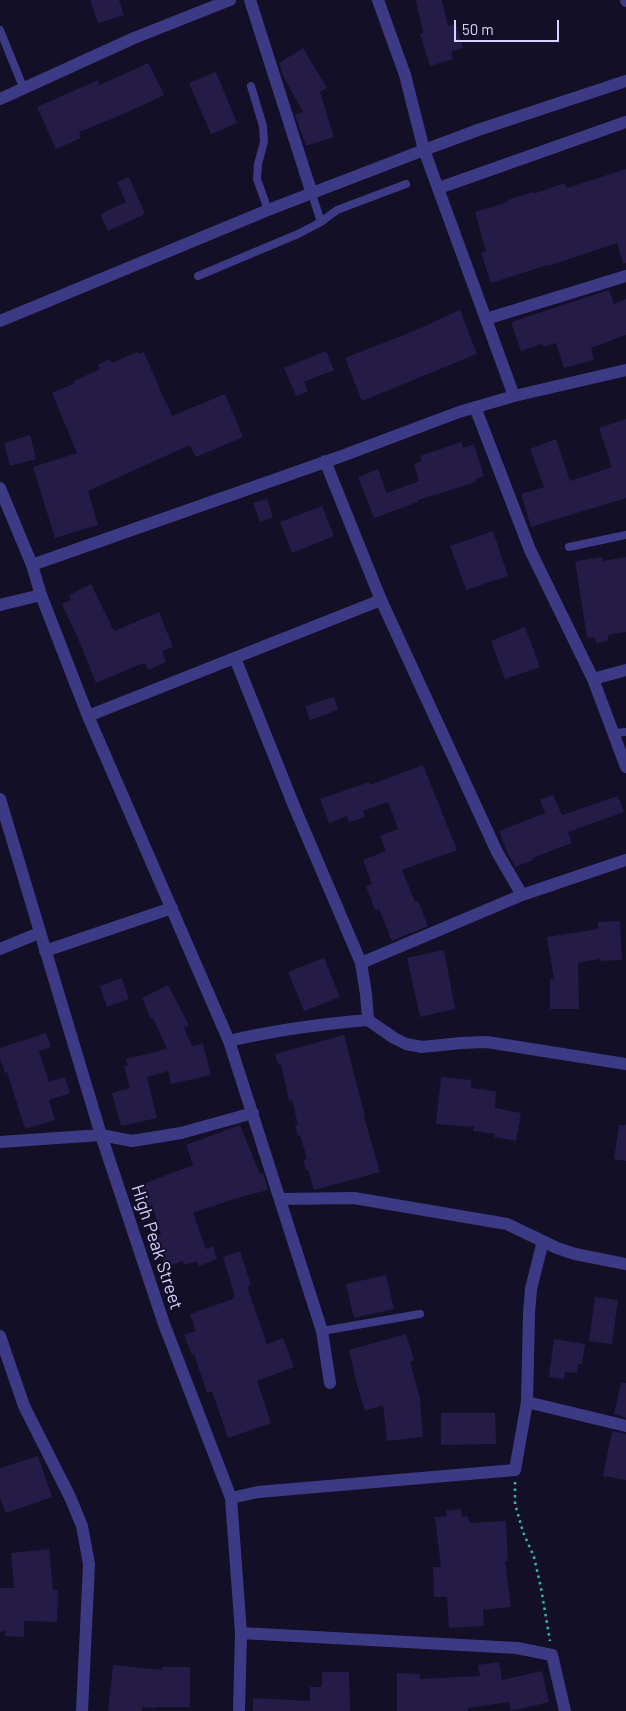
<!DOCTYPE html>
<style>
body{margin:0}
#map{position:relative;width:626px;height:1711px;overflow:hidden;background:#130f26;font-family:Barlow,sans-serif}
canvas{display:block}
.scale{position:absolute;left:454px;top:20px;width:105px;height:22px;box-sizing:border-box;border:2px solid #d9d4ff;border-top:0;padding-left:6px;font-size:15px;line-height:18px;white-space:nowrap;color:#d9d4ff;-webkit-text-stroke:4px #130f26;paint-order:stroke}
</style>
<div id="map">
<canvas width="626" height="1711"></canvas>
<div class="scale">50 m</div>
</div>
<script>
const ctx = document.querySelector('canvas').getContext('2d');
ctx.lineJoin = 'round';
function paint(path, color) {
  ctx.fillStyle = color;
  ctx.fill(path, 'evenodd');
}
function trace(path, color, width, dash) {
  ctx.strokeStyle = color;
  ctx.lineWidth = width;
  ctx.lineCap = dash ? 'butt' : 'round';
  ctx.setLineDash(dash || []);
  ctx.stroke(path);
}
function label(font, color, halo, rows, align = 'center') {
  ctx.font = font + ' Barlow,sans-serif';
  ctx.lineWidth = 4;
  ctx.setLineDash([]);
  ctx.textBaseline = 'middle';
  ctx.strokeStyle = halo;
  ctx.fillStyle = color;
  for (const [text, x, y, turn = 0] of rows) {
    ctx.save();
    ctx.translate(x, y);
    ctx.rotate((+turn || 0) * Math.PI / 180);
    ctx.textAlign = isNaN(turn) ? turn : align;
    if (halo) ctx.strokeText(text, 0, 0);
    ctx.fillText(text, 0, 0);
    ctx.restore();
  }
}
paint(new Path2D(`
 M90,0H119L124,15L98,23Z
 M416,0H442L448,26L456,24L463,48L451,52L453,59L430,66L420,34L423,33Z
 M303,48L327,88L320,92L334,137L306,146L295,115L303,112L284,78L279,63Z
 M148,63L164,95L126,113L79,132L81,138L56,149L37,107L98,80L100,85Z
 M216,72L237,123L211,134L189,83Z
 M626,169V263H623L617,243L548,266V265L491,283L481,253L486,251L475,212L508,202V200L533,192V194L565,183L567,188Z
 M129,177L145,214L108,231L100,214L126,202L117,182Z
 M609,290L614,304L626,299V335L591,348L594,360L564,368L556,343L543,347L542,344L521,351L511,322Z
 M460,310L477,354L362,401L345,358L416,330Z
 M326,351L334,370L304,382L308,391L296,396L284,368Z
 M137,352L138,354L144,352L166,404L167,403L172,416L225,394L243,437L196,457L190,445L88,491L98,525L55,538L33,467L77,453L52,393L75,383L74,381L100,369L98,365L110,359L112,363Z
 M626,419V498L531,527L521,494L544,487L530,449L556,439L570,481L612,467L599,428Z
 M30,435L36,459L10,466L4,443Z
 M461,442L463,448L474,444L484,476L476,479V482L418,500V502L374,518L358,477L378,469L387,493L419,481L414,464L422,461L420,456Z
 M267,499L273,517L260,522L253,503Z
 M322,506L334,536L292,553L280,522Z
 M493,531L508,576L466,590L450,546Z
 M603,557V561L626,557V632L608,635V641L596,643L595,637L587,638L575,561Z
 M91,584L114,631L159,612L173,647L162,651L166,662L148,670L145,663L136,666L96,683L80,643L62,604L71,600L69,595Z
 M525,627L540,667L505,679L491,641Z
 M334,697L338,710L310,720L305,706Z
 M423,765L457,850L402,870L415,902L418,901L428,926L392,941L379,909L375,910L366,886L372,884L363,860L386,851L380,836L398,829L388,802L363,811L365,817L349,822L347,816L329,823L320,799L369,782L370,785Z
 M553,795L562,815L618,796L624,812L568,832L572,843L532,858L533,860L515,867L507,852L499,831L545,813L540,800Z
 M620,921L622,960L600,961V959L578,963L579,1009H550V979H554L547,937L598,929V922Z
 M444,950L455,1009L420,1017L407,958Z
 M324,958L340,997L304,1011L288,972Z
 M122,978L129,999L107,1007L100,986Z
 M168,985L189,1025L184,1028L192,1046L203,1044L211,1075L171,1084L168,1071L147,1077L157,1118L121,1126L112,1093L130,1088L124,1066L128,1065L126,1059L167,1049L153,1018L151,1019L142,998Z
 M46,1033L51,1047L39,1051L49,1082L65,1077L70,1093L49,1100L55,1120L25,1129L7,1072L5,1073L0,1059V1048Z
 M344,1035L365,1116L364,1117L380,1172L314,1190L308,1170H306L303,1160L307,1159L300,1135L298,1136L295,1125H298L292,1100L289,1101L281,1064H278L275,1054Z
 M441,1077L471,1080V1088L496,1091L495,1108L521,1113L516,1141L494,1137L495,1134L473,1131L474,1127L436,1124Z
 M240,1125L260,1174L263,1173L268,1190L237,1198L193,1213L206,1249L213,1246L217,1259L199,1266L197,1261L184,1265L183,1261L165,1267L155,1236L161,1234L152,1205L148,1207L140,1185L193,1165L186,1145Z
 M619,1125H626V1161L614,1159Z
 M240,1251L251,1285L247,1287L267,1344L283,1338L294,1367L257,1381L271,1423L228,1438L212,1391L207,1393L194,1354L192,1355L184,1335L196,1331L190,1314L233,1299V1297L235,1296L223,1257Z
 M386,1275L394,1309L354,1318L346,1284Z
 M595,1297L618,1300L612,1344L589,1341Z
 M406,1334L414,1360L410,1362L420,1398L423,1437L387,1441L383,1405L365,1411L357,1385L349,1350Z
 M554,1339L585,1344L582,1364H578L577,1373L565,1372L564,1379L549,1377Z
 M621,1383H626V1418L614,1414Z
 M441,1413H495L496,1444L441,1445Z
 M612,1431L626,1434V1480L603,1476Z
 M38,1456L52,1497L6,1513L0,1498V1468Z
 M461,1509L462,1517L468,1516L469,1523L506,1521L508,1561H505L511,1607L483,1610L484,1626L449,1628L447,1597H434L433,1567H441L435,1517L447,1516L446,1511Z
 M49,1549L53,1590H58L57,1622L24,1621V1637L5,1636V1631L0,1632V1588H14L11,1553Z
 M499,1662L502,1680L542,1671L549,1702L511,1711L509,1702L468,1708V1711H397V1673L420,1674V1679L480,1676L478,1665Z
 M113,1665L162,1670V1667H190V1707H155V1708L142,1707V1711H108Z
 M322,1672H349L350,1711H253V1698L310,1701V1687H322Z`), '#241b47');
trace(new Path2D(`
 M515,1482V1504L523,1532L534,1557L541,1588L550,1641`), '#2fb8b0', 2.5, [2.5, 4]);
trace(new Path2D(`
 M0,30L23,87
 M251,86L263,126L264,142L258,164L257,179L268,210
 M312,194L321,222
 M198,276L298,234L321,222L337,210L406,184
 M569,547L626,535
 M614,733L626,732
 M322,1331L420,1314`), '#3d3a85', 8);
trace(new Path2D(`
 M250,0L312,194
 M378,0L405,75L424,150L514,396
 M626,0V1
 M0,99L134,38L230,0
 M439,188L626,122
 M486,319L626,276
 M0,321L268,210L424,150L478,130L626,81
 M475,407L530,550L593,679L626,767
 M325,461L381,600L497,852L522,895L361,963
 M0,488L32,565L41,595L88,716L229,1041L322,1331L330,1383
 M32,565L342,456L459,412L514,396L626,370
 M0,605L41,595
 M235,658L294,806L361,963L366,994L368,1020
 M593,679L626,670
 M88,716L381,600
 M0,799L101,1135L164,1324L231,1498L241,1633L239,1711
 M522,895L626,860
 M0,949L39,933
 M45,951L172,908
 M229,1041C275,1030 321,1024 368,1020L394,1038L406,1044L422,1047L461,1043L487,1042L626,1064
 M0,1142L101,1135L132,1141L181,1133L253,1113
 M281,1199L354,1198L507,1224L557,1248L575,1254L626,1264
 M0,1336L24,1406L70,1497L82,1526L89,1564L82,1711
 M527,1402L626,1426
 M231,1498L258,1492L515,1470L527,1402L529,1313L531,1289L543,1241
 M241,1633L517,1648L552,1655L565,1711`), '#3d3a85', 12);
label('18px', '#d9d4ff', '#130f26', [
 ["High Peak Street",157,1247,72]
]);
</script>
